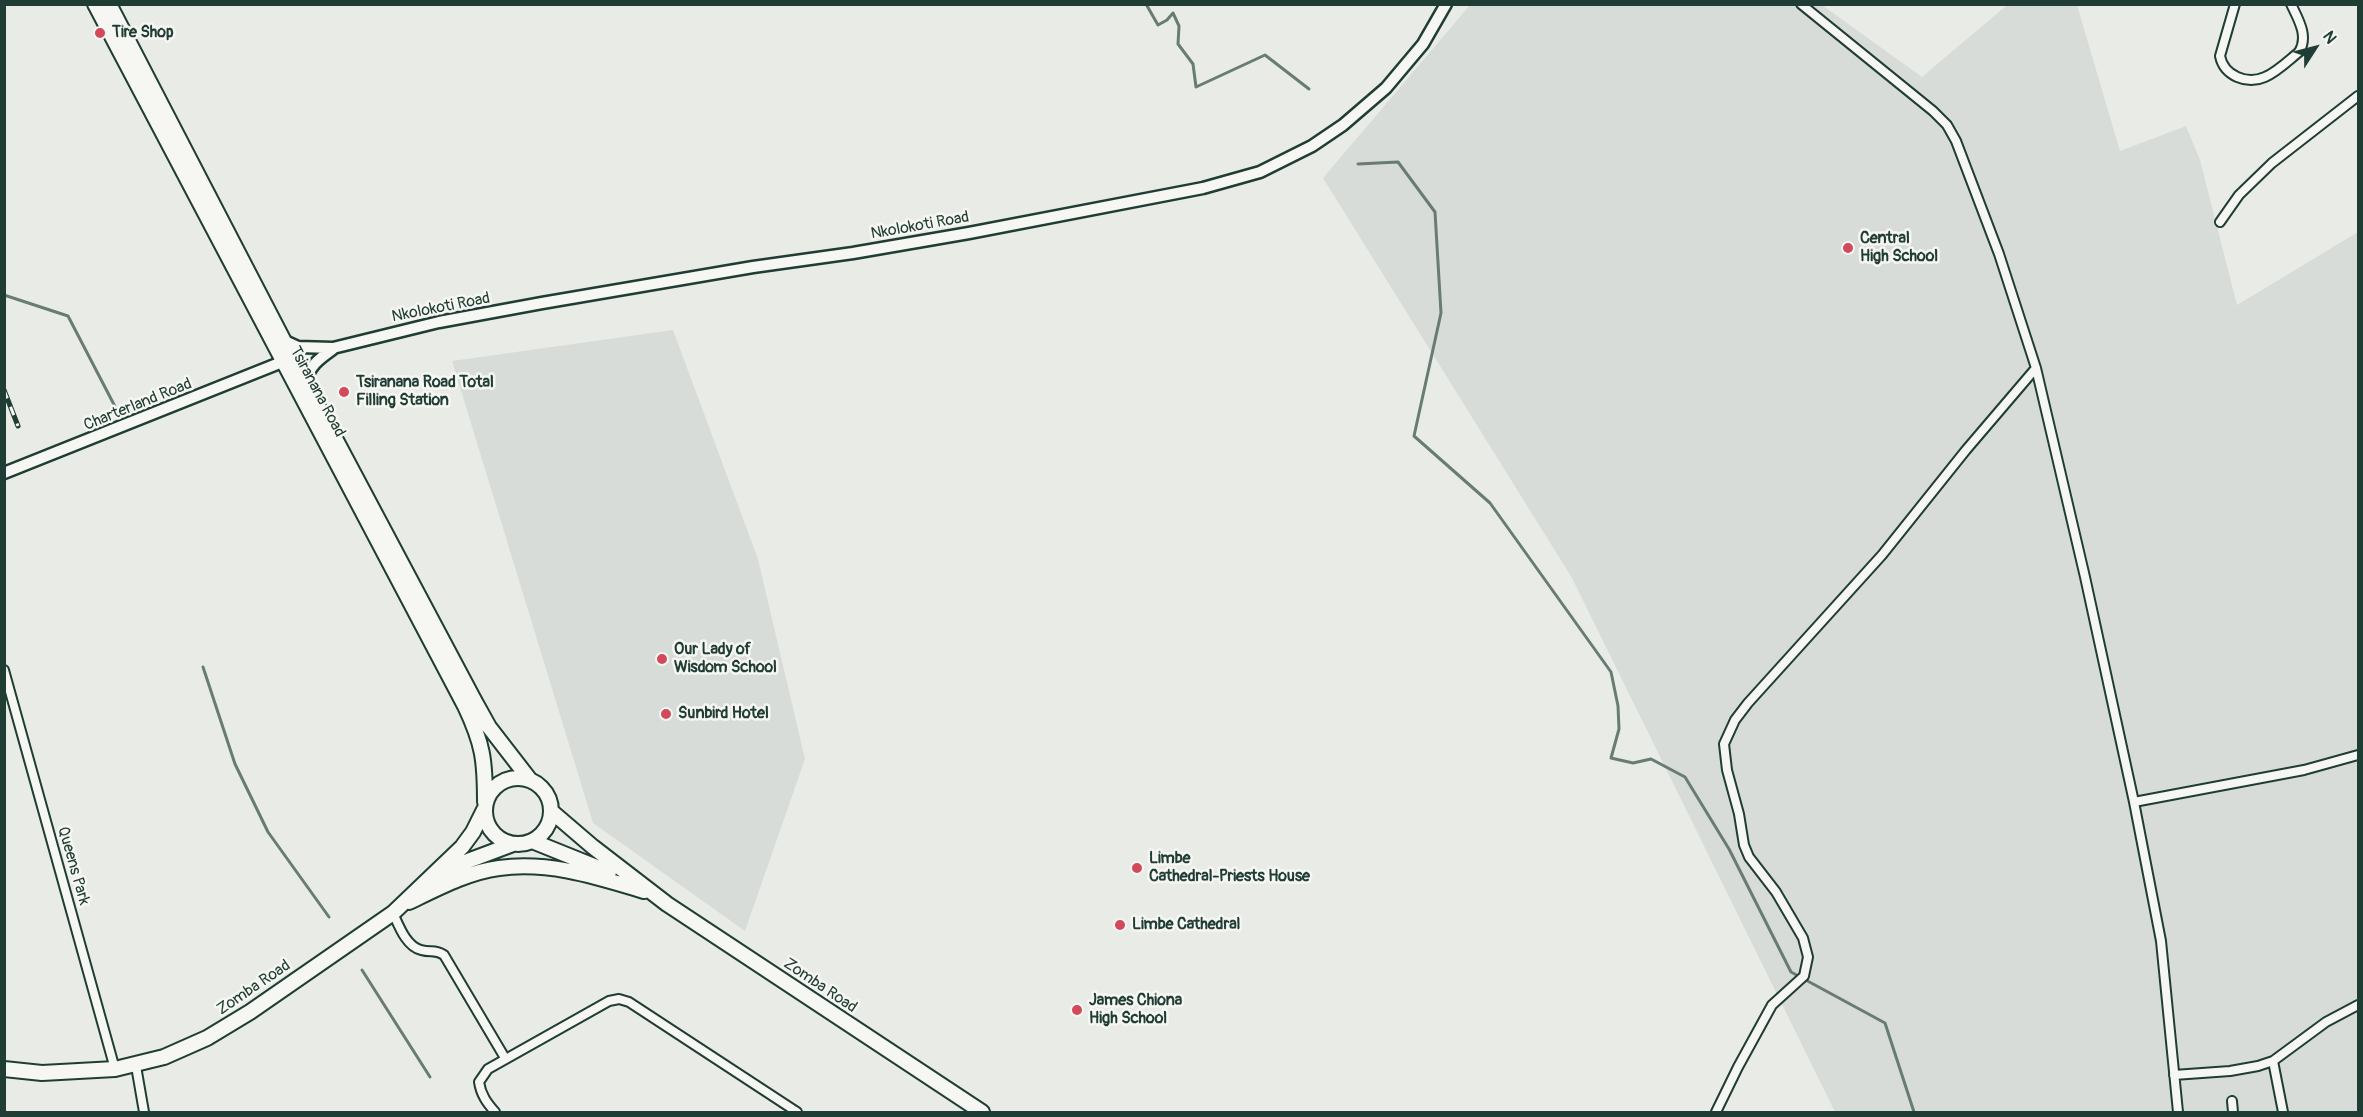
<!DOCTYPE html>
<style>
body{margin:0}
#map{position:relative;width:2363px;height:1117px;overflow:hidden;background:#e9ebe7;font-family:Pangolin,sans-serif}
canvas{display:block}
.frame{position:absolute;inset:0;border:6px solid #1f3d34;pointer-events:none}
.north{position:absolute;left:2285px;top:18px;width:60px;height:60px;-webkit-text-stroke:4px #f6f6f2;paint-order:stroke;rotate:54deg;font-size:16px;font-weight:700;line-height:24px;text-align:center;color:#1f3d34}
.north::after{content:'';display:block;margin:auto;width:21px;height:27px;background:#1f3d34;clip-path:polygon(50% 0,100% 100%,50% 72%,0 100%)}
</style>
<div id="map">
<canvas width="2363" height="1117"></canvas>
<div class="frame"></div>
<div class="north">N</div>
</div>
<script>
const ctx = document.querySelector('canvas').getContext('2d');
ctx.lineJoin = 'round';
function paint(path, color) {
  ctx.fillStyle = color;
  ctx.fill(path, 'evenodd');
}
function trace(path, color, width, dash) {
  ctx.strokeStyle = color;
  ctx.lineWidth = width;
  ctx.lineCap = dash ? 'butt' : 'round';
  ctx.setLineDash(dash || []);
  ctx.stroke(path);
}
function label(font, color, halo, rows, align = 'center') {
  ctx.font = font + ' Pangolin,sans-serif';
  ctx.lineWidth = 5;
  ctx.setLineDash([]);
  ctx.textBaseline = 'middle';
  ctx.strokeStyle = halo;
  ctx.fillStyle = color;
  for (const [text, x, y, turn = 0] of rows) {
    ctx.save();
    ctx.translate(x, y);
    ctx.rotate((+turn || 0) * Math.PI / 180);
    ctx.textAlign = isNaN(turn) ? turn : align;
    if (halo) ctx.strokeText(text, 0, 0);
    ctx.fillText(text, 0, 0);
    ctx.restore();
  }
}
paint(new Path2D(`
 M1470,5H1822L1922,77L2007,5H2077L2120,151L2186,126L2200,160L2237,305L2358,232V1112H1835L1572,578L1323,178Z
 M673,330L758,559L805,759L745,931L593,823L452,361Z`), '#d8dcd8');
trace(new Path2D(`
 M1146,4L1158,25L1167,20L1173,13L1179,26L1178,44L1193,64L1196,87L1265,55L1309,89
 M1358,164L1398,162L1435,212L1441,313L1414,436L1490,503L1611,672L1618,706L1619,729L1611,758L1633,763L1651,759L1685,777L1729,849L1791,972L1885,1023L1914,1112
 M4,295L68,316L122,420
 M203,667L235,764L268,832L329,917
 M362,970L430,1077`), '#687c75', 3);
const street = new Path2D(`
 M1801,4L1933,111L1947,125L1956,141L1999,254L2036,368L2085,577L2134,802L2161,941L2178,1112
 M2235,4L2220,56C2224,76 2247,85 2265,77C2277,72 2289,60 2299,52C2309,36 2298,19 2291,4
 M2220,222L2239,195L2272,163L2358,96
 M4,670L115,1069
 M2134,802L2304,770L2358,755
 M393,913C399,926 406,946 421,950C431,953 435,949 444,955L505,1058
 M2273,1061L2283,1112
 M136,1066L144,1112
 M2174,1075L2230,1071L2258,1066L2273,1061L2326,1022L2358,1005
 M2232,1101L2233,1112
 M495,1112C487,1103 481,1095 479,1082L488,1069L609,1001L619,999L629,1002L797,1112
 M1716,1112L1738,1067L1772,1005L1804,976L1808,957L1803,938L1776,892L1749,857L1744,845L1739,814L1727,770L1724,744L1735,720L1748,703L1882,555L1966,450L2036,368`);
const secondary = new Path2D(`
 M285,341L298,347L333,348L439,322L542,303L753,267L853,253L969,233L1203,188L1260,172L1312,146L1343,125L1386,88L1423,44L1446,4
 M305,382C310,365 319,359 333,349
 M4,473L282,362`);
const highway = new Path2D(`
 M95,4L465,706C483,744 485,760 485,802
 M109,4L305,382L474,700L489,727L530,780
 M485 811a33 33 0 1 1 66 0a33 33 0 1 1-66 0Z
 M551,811L593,847L667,904L982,1112
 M532,841L609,872
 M436,878L465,862L513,844
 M409,902C438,888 468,872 499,868C549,861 597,877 644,891
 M4,1069L42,1073L115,1069L164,1057L207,1038L250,1012L393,913L462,847L473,832L484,810`);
trace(street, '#1f3d34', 12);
trace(secondary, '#1f3d34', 15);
trace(highway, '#1f3d34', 18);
trace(street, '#f6f6f2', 8);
trace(secondary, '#f6f6f2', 10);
trace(highway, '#f6f6f2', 14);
const rail = new Path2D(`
 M4,390L18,426`);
trace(rail, '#1f3d34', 5);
trace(rail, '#f6f6f2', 3, [9]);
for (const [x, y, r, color] of [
 [100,33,6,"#d1495b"],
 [1848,248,6,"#d1495b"],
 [344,392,6,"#d1495b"],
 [662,659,6,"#d1495b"],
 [666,714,6,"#d1495b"],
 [1137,868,6,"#d1495b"],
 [1120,925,6,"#d1495b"],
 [1077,1010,6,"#d1495b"]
]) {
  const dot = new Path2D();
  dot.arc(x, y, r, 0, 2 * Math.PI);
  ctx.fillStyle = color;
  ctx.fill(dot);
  trace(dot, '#f6f6f2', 2);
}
label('bold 16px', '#1f3d34', '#f6f6f2', [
 ["Tire Shop",112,33],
 ["Central",1860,239],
 ["High School",1860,257],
 ["Tsiranana Road Total",356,383],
 ["Filling Station",356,401],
 ["Our Lady of",674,650],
 ["Wisdom School",674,668],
 ["Sunbird Hotel",678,714],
 ["Limbe",1149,859],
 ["Cathedral-Priests House",1149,877],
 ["Limbe Cathedral",1132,925],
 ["James Chiona",1089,1001],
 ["High School",1089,1019]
], 'left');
label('16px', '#1f3d34', '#f6f6f2', [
 ["Nkolokoti Road",920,226,-10],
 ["Nkolokoti Road",441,308,-11],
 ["Tsiranana Road",317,392,62],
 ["Charterland Road",138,405,-22],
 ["Queens Park",73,866,74],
 ["Zomba Road",820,986,34],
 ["Zomba Road",254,988,-34]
]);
</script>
